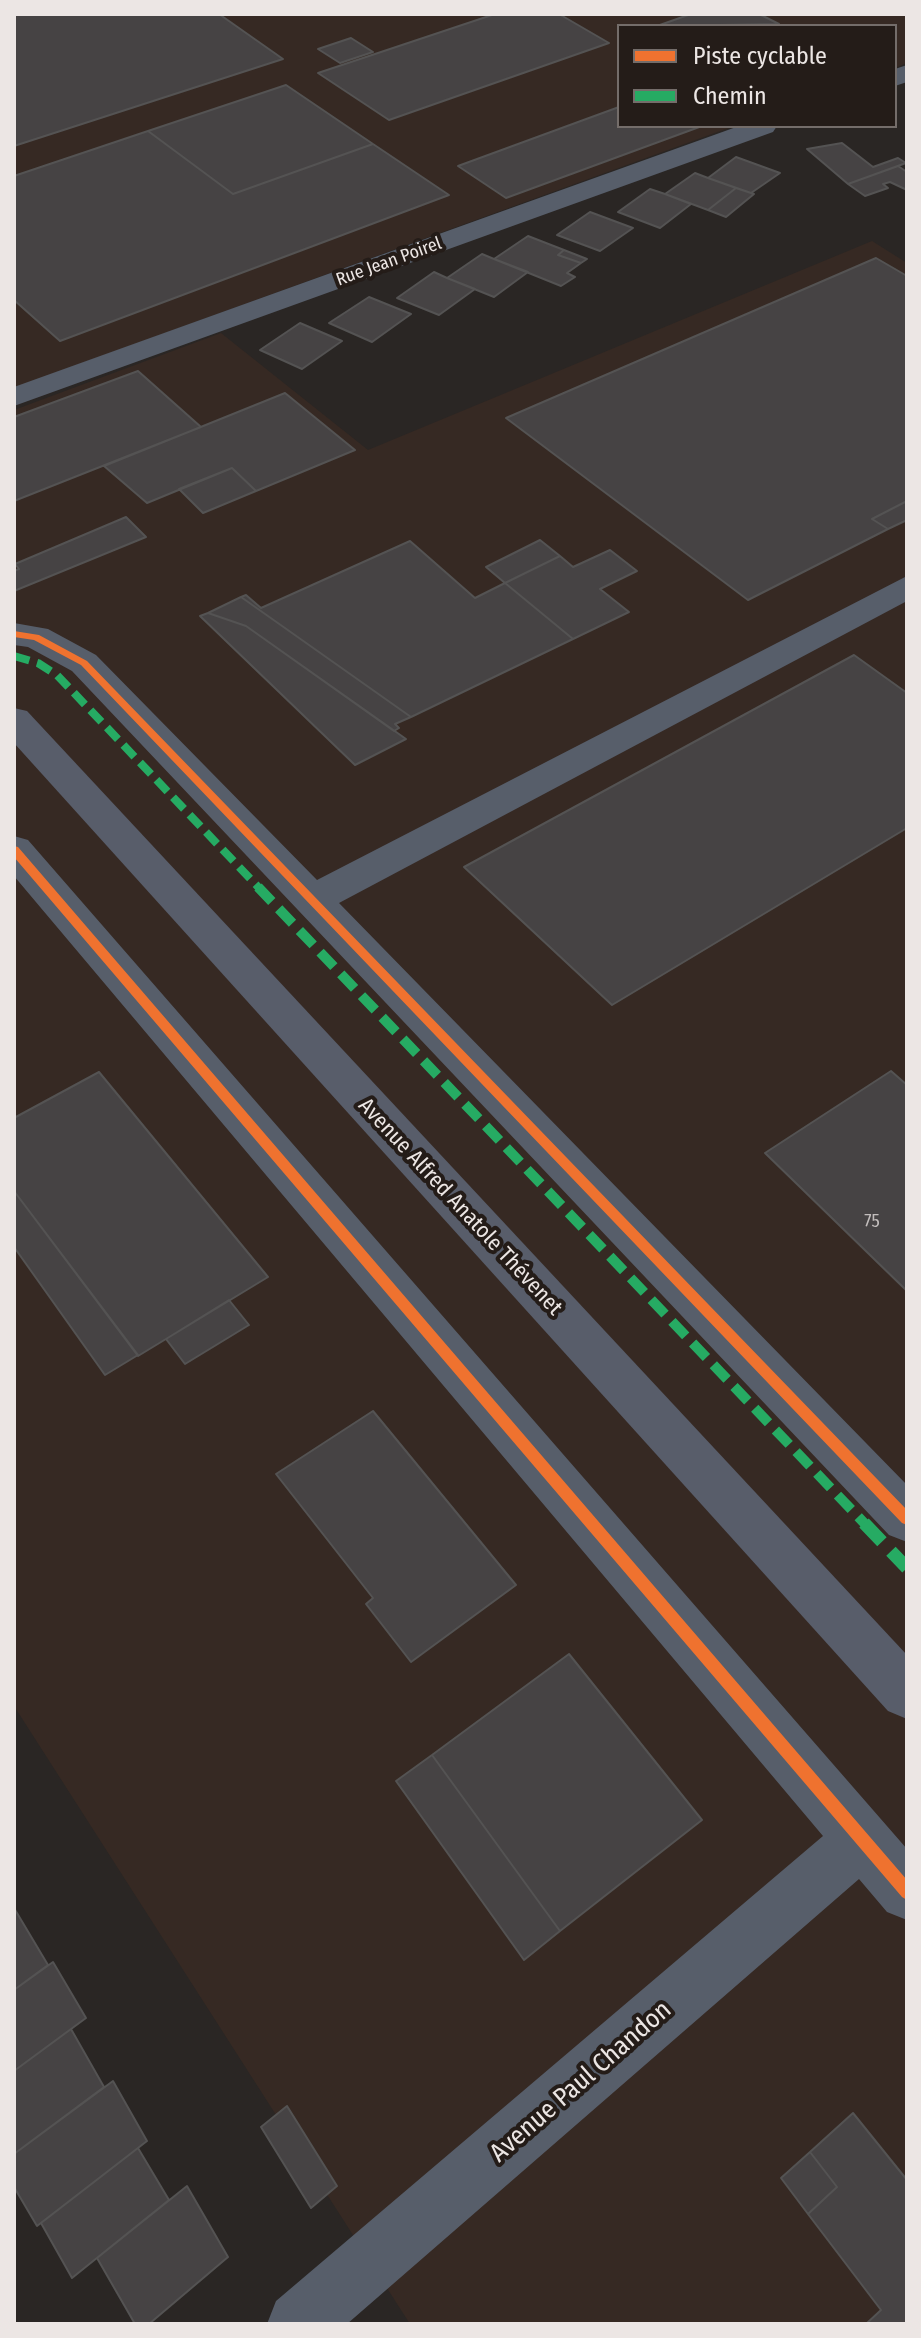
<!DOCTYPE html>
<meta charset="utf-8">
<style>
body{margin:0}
#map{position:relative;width:921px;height:2338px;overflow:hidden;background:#2a2624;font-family:"Fira Sans Condensed",sans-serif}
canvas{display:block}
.frame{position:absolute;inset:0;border:16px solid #ece6e4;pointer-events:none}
.legend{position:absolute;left:617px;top:24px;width:280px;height:104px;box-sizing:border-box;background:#241c18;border:2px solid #746d6a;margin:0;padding:10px 14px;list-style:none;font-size:24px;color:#ece6e4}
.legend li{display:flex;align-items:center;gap:16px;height:40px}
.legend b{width:40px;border:2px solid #746d6a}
</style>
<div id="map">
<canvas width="921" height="2338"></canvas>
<div class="frame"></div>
<ul class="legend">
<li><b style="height:10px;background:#ef722f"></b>Piste cyclable</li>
<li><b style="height:10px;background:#26ab63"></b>Chemin</li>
</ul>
</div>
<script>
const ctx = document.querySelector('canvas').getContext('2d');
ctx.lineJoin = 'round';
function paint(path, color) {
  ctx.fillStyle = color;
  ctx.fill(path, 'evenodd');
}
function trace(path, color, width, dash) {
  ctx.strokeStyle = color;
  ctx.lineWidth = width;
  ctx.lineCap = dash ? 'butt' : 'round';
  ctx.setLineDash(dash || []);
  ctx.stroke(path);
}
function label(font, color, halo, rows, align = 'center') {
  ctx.font = font + ' "Fira Sans Condensed",sans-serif';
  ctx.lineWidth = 8;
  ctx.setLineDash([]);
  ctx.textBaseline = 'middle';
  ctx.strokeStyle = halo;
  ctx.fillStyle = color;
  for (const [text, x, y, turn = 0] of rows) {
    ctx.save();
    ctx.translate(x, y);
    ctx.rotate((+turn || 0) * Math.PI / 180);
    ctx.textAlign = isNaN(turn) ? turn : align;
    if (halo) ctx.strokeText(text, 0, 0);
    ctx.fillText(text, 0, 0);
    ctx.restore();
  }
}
paint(new Path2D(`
 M14,14H907V63L895,68V26H619V126H734L14,388Z
 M872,241L907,263V2324H410L14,1706V410L221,333L368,450Z`), '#362923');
const building = new Path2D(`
 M14,14H219L283,59L14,146Z
 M495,14H559L609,43L389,120L318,73Z
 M691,14H759L779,24L657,26Z
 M351,38L373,52L340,63L318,49Z
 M286,85L373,144L233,194L148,131Z
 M619,107V126H702L506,198L458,166Z
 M148,131L233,194L373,144L449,195L60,341L14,300V176Z
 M842,143L873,167L898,158L906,163L848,184L807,149Z
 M736,157L780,173L751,193L708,178Z
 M898,166L907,172V190L890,182L883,184L888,188L865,196L848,184Z
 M695,173L708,178L736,188L708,210L665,194Z
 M736,188L754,194L726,217L708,210Z
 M650,189L665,194L691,204L660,228L618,212Z
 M590,212L633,228L600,251L557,235Z
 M528,236L564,250L558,255L581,263L567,273L575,277L561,286L494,259Z
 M564,250L587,259L581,263L558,255Z
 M482,254L494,259L528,272L494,297L447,278Z
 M876,258L907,276V501L872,519L888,529L748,600L506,418Z
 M434,272L447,278L475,289L439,315L397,298Z
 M369,297L411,314L372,342L329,323Z
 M300,323L342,341L302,369L260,350Z
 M138,371L201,427L14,501V417Z
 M285,393L355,450L256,491L232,468L147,503L104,466Z
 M232,468L256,491L203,513L179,489Z
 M907,501V520L888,529L872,519Z
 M126,517L146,537L14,591V571L19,569L15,564Z
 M540,540L560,556L505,583L486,567Z
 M410,541L475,598L505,583L573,639L411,717L241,597L246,595L261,608Z
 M610,550L637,571L600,589L629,612L573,639L505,583L560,556L573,567Z
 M241,597L411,717L395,724L399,728L394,731L246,626L208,613Z
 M208,613L246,626L406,739L355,765L200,616Z
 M854,655L907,693V828L612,1005L464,867Z
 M891,1071L907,1085V1291L765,1153Z
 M99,1072L268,1277L138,1356L14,1191V1118Z
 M14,1191L138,1355L105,1375L14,1247Z
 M229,1300L249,1325L185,1364L166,1339Z
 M373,1411L516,1585L411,1662L366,1604L373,1598L276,1474Z
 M569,1654L702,1820L560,1931L432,1755Z
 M432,1755L560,1931L524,1960L396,1781Z
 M14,1908L48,1965L14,1990Z
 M53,1962L86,2018L14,2071V1990Z
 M71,2029L104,2087L14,2154V2071Z
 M113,2081L147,2141L37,2226L14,2187V2154Z
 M287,2106L337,2186L311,2208L261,2127Z
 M853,2113L907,2180V2324H866L881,2310L808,2214L837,2187L810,2152Z
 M138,2148L169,2200L72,2278L41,2223Z
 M810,2152L837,2187L808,2214L781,2178Z
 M187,2186L228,2257L149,2324H135L97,2258Z`);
paint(building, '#464344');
trace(building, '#545353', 2);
paint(new Path2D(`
 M907,65V82L895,86V69Z
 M739,126H777L773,132L14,406V387Z
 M907,576V601L339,903L907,1485V1542L889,1535L72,671L28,647L14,645V623L48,629L96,655L317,880Z
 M14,836L28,840L907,1849V1920L887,1912L859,1879L347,2324H267L276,2301L823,1836L14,876Z`), '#575e6a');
paint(new Path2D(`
 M14,708L27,711L907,1655V1719L888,1711L14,743Z`), '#585d6a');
trace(new Path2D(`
 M14,656L38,663L57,675L260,889`), '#26ab63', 8, [16, 8]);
trace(new Path2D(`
 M258,887L866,1525`), '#26ab63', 10, [20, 10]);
trace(new Path2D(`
 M864,1523L907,1568`), '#26ab63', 13, [26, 13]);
paint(new Path2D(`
 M14,631L39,635L87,661L907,1510V1525L902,1523L81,665L34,640L14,637Z
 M14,846L18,847L907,1880V1900L902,1897L14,857Z`), '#ef722f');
label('18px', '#ece6e4', '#241c18', [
 ["Rue Jean Poirel",389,262,-20]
]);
label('18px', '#c2bdbc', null, [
 ["75",872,1222]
]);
label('22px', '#ece6e4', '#241c18', [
 ["Avenue Alfred Anatole Thévenet",460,1207,47]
]);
label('26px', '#ece6e4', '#241c18', [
 ["Avenue Paul Chandon",581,2082,-41]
]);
</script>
